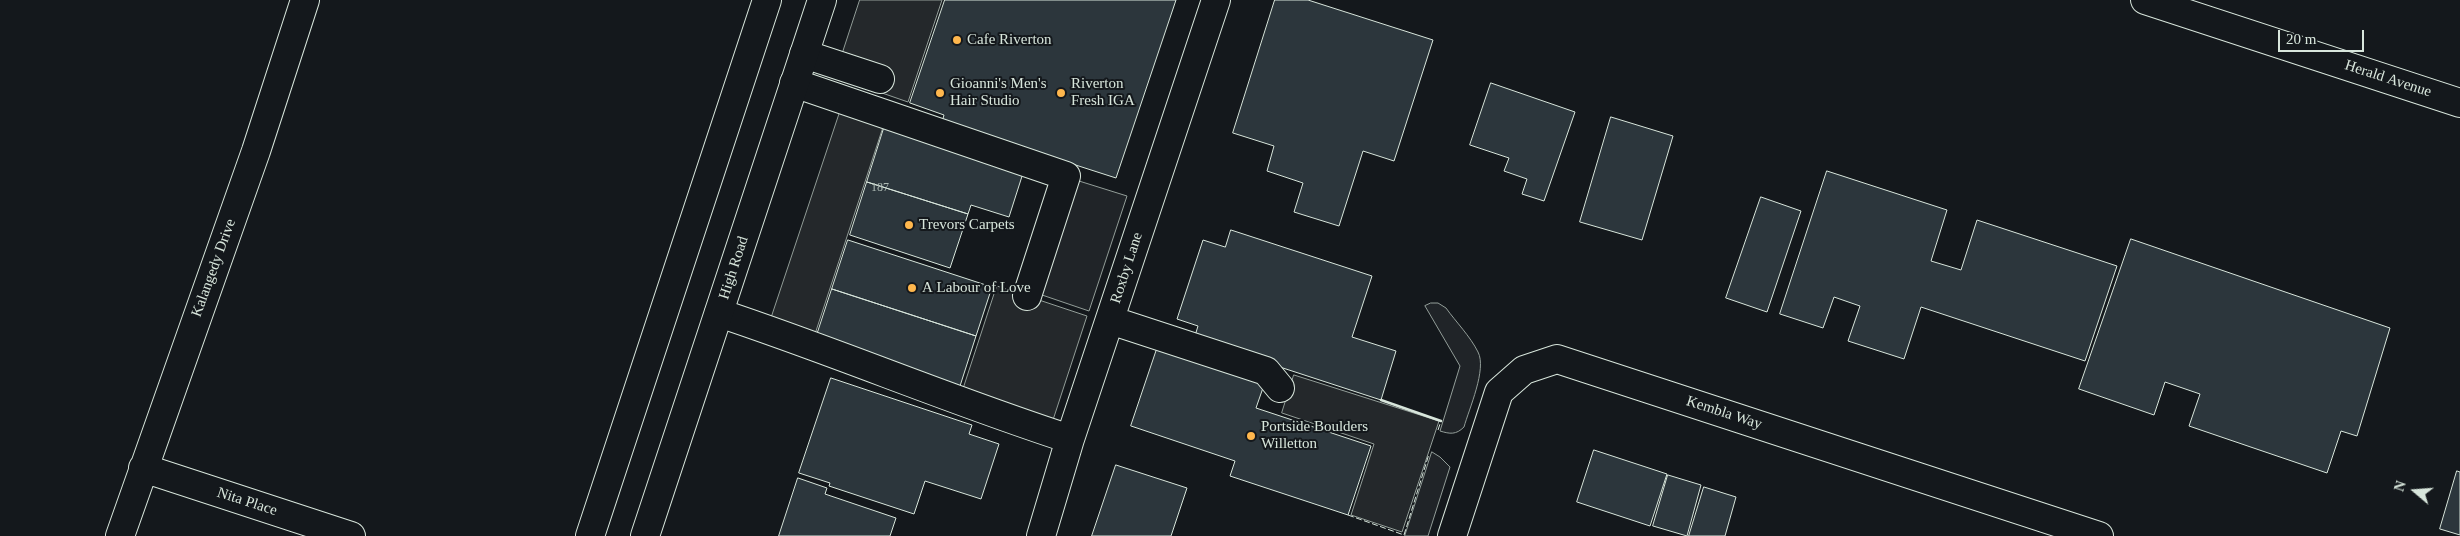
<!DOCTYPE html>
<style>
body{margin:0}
#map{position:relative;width:2460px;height:536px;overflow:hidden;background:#14181c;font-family:Georgia,serif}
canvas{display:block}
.north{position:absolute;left:2390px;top:466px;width:50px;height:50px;-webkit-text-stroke:4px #14181c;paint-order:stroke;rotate:288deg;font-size:14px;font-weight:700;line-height:20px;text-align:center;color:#d8e6dc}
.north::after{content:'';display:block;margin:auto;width:18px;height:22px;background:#d8e6dc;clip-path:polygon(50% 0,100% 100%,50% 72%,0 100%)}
.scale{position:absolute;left:2278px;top:30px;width:86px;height:22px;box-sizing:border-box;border:2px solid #d8e6dc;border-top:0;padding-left:6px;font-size:15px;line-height:18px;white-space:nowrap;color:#d8e6dc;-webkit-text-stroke:4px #14181c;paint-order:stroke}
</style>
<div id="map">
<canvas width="2460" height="536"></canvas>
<div class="north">N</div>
<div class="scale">20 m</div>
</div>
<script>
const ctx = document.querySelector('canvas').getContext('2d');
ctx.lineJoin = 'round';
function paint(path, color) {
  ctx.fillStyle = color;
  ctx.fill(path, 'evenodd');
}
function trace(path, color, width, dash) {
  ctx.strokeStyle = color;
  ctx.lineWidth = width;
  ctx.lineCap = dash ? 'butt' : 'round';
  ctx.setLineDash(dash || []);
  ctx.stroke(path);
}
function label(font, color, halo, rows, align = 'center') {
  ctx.font = font + ' Georgia,serif';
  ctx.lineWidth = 4;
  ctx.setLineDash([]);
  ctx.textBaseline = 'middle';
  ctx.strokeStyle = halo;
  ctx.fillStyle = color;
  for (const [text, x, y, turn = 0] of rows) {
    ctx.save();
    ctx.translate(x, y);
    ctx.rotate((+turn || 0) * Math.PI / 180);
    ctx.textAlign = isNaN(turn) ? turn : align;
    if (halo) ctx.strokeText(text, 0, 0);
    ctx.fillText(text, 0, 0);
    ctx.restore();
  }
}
const green = new Path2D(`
 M1079,181L1127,196L1089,311L1042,295Z
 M1431,303H1438L1446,308C1456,322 1470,336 1478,352C1487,369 1469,409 1464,427C1456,435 1450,434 1440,431L1460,366L1425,306Z
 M1432,452L1440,457L1450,467L1428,536H1405Z`);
paint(green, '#202428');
trace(green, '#939e99', 1);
const parking = new Path2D(`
 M860,0H942L908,102L859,85L867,60L843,52Z
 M841,109L884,124L814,337L770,322Z
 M997,286L1087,316L1052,423L962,393Z
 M1294,375L1439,421L1402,532L1351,515L1374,444L1282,413Z`);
paint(parking, '#24282b');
trace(parking, '#939e99', 1);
const building = new Path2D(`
 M945,0H1176L1116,178L942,122L944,115L910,103Z
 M1275,0H1308L1433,40L1394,161L1363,151L1339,226L1294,212L1303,183L1267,171L1274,146L1233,133Z
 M1491,83L1575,112L1544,201L1522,194L1527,179L1504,171L1509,158L1470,145Z
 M1611,117L1673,136L1642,240L1580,222Z
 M885,125L1024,170L1009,217L971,205L968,214L867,182Z
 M1827,171L1947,210L1931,261L1961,270L1977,220L2117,266L2085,361L1921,307L1904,359L1848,341L1860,306L1834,297L1823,328L1780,314Z
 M867,182L968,214L950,268L850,235Z
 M1761,197L1801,211L1767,312L1726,298Z
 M1231,230L1372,276L1352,337L1396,351L1381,400L1194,339L1198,326L1177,319L1203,240L1225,247Z
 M2131,239L2390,328L2357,436L2341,431L2327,473L2189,426L2200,394L2165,382L2154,415L2079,389Z
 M848,240L992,287L976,336L832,289Z
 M832,289L976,336L960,386L816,338Z
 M1158,346L1265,382L1256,408L1371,446L1348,515L1230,476L1235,461L1131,426Z
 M831,378L972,425L969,434L999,444L981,499L925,481L914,514L829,486L830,483L799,473Z
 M1594,450L1667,474L1650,526L1577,502Z
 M1116,465L1187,488L1171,536H1092Z
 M2457,471L2460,472V535L2440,529Z
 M1668,475L1701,485L1687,536L1653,526Z
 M798,478L827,488L825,494L896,518L890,536H779Z
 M1704,487L1736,497L1725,536H1689Z`);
paint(building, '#2c363c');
trace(building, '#d8e6dc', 1);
const minor = new Path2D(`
 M2145,0L2460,103
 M804,54L880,79
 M794,83L1066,176L1027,296
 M719,313C837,352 952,401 1070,439
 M1110,320L1266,371L1280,388
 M143,468L351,536
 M120,536L256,151L305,0
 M1041,536L1070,439L1216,0
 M1452,536L1499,392L1524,370L1557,359L2099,536`);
const major = new Path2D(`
 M590,536L767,0
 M645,536L822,0`);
trace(minor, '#d8e6dc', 30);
trace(major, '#d8e6dc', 30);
trace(minor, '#14181c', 28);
trace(major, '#14181c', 28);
trace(new Path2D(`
 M1438,430L1441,421
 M1348,515L1404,535L1429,454`), '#d8e6dc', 1, [6, 2.5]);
trace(new Path2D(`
 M1381,400L1441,421`), '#d8e6dc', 2.5);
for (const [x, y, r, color] of [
 [957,40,5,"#ffb74d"],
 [940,93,5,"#ffb74d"],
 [1061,93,5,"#ffb74d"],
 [909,225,5,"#ffb74d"],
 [912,288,5,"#ffb74d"],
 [1251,436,5,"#ffb74d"]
]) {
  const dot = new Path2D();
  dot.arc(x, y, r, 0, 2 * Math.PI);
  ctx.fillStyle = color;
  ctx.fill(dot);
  trace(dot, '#14181c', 2);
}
label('12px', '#adbab4', null, [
 ["187",880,188]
]);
label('15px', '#d8e6dc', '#14181c', [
 ["Cafe Riverton",967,40],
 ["Gioanni's Men's",950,84],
 ["Hair Studio",950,101],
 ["Riverton",1071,84],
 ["Fresh IGA",1071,101],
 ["Trevors Carpets",919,225],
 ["A Labour of Love",922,288],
 ["Portside Boulders",1261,427],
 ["Willetton",1261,444]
], 'left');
label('15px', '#d8e6dc', '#14181c', [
 ["Herald Avenue",2388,79,18],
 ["Kalangedy Drive",214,268,-70],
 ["High Road",734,268,-72],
 ["Roxby Lane",1127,268,-72],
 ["Kembla Way",1724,413,18],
 ["Nita Place",247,502,18]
]);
</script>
